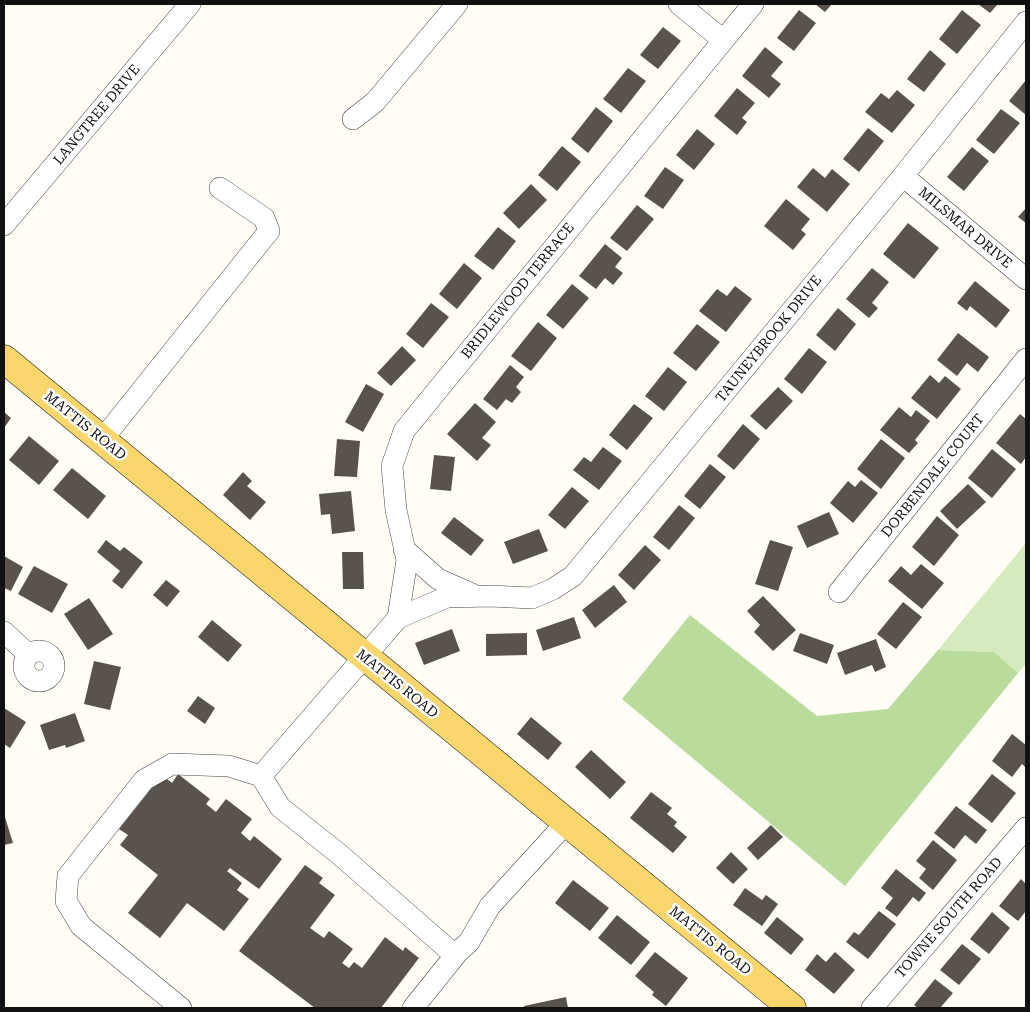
<!DOCTYPE html>
<style>
body{margin:0}
#map{position:relative;width:1030px;height:1012px;overflow:hidden;background:#fffdf5;font-family:"Roboto Serif",serif}
canvas{display:block}
.frame{position:absolute;inset:0;border:5px solid #111;pointer-events:none}
</style>
<div id="map">
<canvas width="1030" height="1012"></canvas>
<div class="frame"></div>
</div>
<script>
const ctx = document.querySelector('canvas').getContext('2d');
ctx.lineJoin = 'round';
function paint(path, color) {
  ctx.fillStyle = color;
  ctx.fill(path, 'evenodd');
}
function trace(path, color, width, dash) {
  ctx.strokeStyle = color;
  ctx.lineWidth = width;
  ctx.lineCap = dash ? 'butt' : 'round';
  ctx.setLineDash(dash || []);
  ctx.stroke(path);
}
function label(font, color, halo, rows, align = 'center') {
  ctx.font = font + ' "Roboto Serif",serif';
  ctx.lineWidth = 5;
  ctx.setLineDash([]);
  ctx.textBaseline = 'middle';
  ctx.strokeStyle = halo;
  ctx.fillStyle = color;
  for (const [text, x, y, turn = 0] of rows) {
    ctx.save();
    ctx.translate(x, y);
    ctx.rotate((+turn || 0) * Math.PI / 180);
    ctx.textAlign = isNaN(turn) ? turn : align;
    if (halo) ctx.strokeText(text, 0, 0);
    ctx.fillText(text, 0, 0);
    ctx.restore();
  }
}
paint(new Path2D(`
 M1026,543V664L1018,673L994,652L938,650Z`), '#d5ebbd');
paint(new Path2D(`
 M690,615L817,716L888,709L938,650L994,652L1018,673L845,886L622,699Z`), '#b9dc9c');
paint(new Path2D(`
 M815,4H832L825,12Z
 M978,4H998L990,13Z
 M799,10L816,23L794,51L777,38Z
 M962,10L981,25L957,54L939,39Z
 M663,27L681,41L658,69L640,55Z
 M765,47L783,62L771,76L781,84L769,98L742,76Z
 M930,50L946,64L924,92L907,79Z
 M628,68L646,81L621,113L603,99Z
 M1026,80V115L1009,101Z
 M737,88L755,103L742,118L747,122L737,135L714,116Z
 M897,90L915,105L892,133L865,112L881,93L889,99Z
 M596,107L613,121L588,153L571,139Z
 M1001,109L1020,123L994,154L976,140Z
 M868,128L884,141L859,172L843,159Z
 M697,129L715,144L694,170L676,155Z
 M562,146L581,162L557,191L538,175Z
 M972,147L989,161L964,191L947,177Z
 M665,167L684,180L663,209L644,196Z
 M813,168L825,178L832,169L850,184L827,212L797,187Z
 M531,184L547,200L519,229L503,213Z
 M786,199L810,219L801,230L806,234L793,250L764,226Z
 M637,205L654,219L627,251L610,238Z
 M1026,208V223L1018,217Z
 M908,223L939,248L914,279L883,254Z
 M498,227L516,241L493,270L474,256Z
 M605,244L622,258L615,267L623,273L613,285L605,278L596,289L579,276Z
 M464,263L482,278L457,309L439,294Z
 M872,268L889,282L872,303L878,308L869,318L846,299Z
 M975,281L1010,310L996,328L970,306L967,311L957,303Z
 M572,284L589,298L563,329L546,315Z
 M735,286L752,299L726,332L699,311L717,289L727,296Z
 M431,303L449,317L423,348L406,334Z
 M838,308L856,324L835,351L816,335Z
 M538,322L557,338L531,371L511,356Z
 M697,324L720,342L696,371L673,353Z
 M958,333L989,357L978,372L967,363L957,376L937,360Z
 M402,346L416,360L391,386L377,373Z
 M809,348L827,362L802,394L784,379Z
 M510,365L524,377L516,387L521,392L512,403L506,399L497,410L483,399Z
 M668,367L687,382L664,411L645,396Z
 M930,375L939,383L945,376L961,389L937,419L911,398Z
 M366,384L384,394L363,432L345,422Z
 M778,387L793,401L766,430L750,416Z
 M475,403L496,422L482,438L491,445L477,461L447,434Z
 M634,404L653,418L627,450L609,435Z
 M899,407L911,417L916,410L930,421L915,440L918,443L909,453L880,430Z
 M4,412L11,418L4,428Z
 M1020,414L1026,419V457L1021,464L996,443Z
 M743,424L760,439L734,470L717,456Z
 M29,436L59,461L39,485L9,460Z
 M337,439L360,441L357,477L334,476Z
 M881,439L905,458L881,489L857,469Z
 M603,447L622,461L599,490L573,470L584,457L591,462Z
 M992,449L1016,469L992,498L968,478Z
 M434,455L455,457L451,491L430,489Z
 M710,464L726,477L700,509L684,496Z
 M72,468L106,496L88,519L53,490Z
 M243,472L252,481L247,486L266,502L250,520L223,495Z
 M861,480L878,493L853,523L830,503L848,481L855,487Z
 M968,484L986,502L957,529L940,511Z
 M572,487L589,501L565,529L548,515Z
 M351,491L355,531L332,534L330,514L321,515L319,494Z
 M679,505L695,518L669,550L653,537Z
 M829,512L839,534L807,548L797,526Z
 M937,516L959,535L934,566L912,547Z
 M454,517L484,540L471,556L441,533Z
 M539,529L548,551L513,564L504,542Z
 M106,540L120,551L124,547L143,562L122,589L112,581L120,571L97,552Z
 M770,540L793,547L778,591L755,584Z
 M645,545L661,560L634,590L618,575Z
 M342,552H363L364,589H343Z
 M4,556L23,567L11,591L4,588Z
 M921,564L944,583L922,609L888,581L901,566L911,575Z
 M34,566L68,584L52,613L18,594Z
 M166,580L180,591L167,607L153,595Z
 M614,585L627,602L595,628L582,610Z
 M763,596L796,630L773,651L754,632L760,625L747,611Z
 M89,598L113,634L88,650L64,614Z
 M903,602L922,617L896,649L877,634Z
 M574,617L581,638L543,651L536,630Z
 M212,620L242,645L228,662L198,637Z
 M452,629L460,651L424,665L415,643Z
 M527,633V655L486,656V634Z
 M800,633L834,645L827,664L793,651Z
 M876,639L886,667L875,672L872,665L845,675L837,653Z
 M94,661L121,667L110,710L84,704Z
 M198,696L215,708L205,724L187,711Z
 M4,708L26,722L10,748L4,744Z
 M75,713L85,741L66,748L65,745L49,750L40,725Z
 M531,717L562,743L548,760L517,734Z
 M1012,734L1026,745V768L1022,764L1012,777L992,761Z
 M591,750L626,782L610,799L575,767Z
 M178,774L210,799L206,804L216,812L226,799L252,819L241,833L250,841L254,836L282,859L259,889L230,868L227,871L242,883L237,890L249,899L224,931L187,903L160,938L128,913L158,875L120,845L128,835L119,829L162,775L172,783Z
 M992,774L1016,793L992,823L968,804Z
 M651,792L672,808L667,814L677,822L674,826L687,837L673,853L630,818Z
 M956,806L987,830L976,844L965,835L954,849L934,833Z
 M4,814L13,843L4,845Z
 M771,825L783,837L758,860L747,848Z
 M933,840L957,860L933,890L919,878L926,869L916,861Z
 M731,852L748,869L733,884L716,868Z
 M305,865L323,878L319,883L335,895L310,928L324,938L329,931L353,949L342,963L349,968L354,962L362,968L385,937L403,951L405,947L419,958L381,1008H315L239,951Z
 M896,869L926,893L919,902L913,897L897,917L885,908L893,898L881,888Z
 M1021,879L1026,884V911L1018,921L999,906Z
 M573,880L609,908L590,931L555,903Z
 M745,888L762,900L766,895L778,904L762,926L733,905Z
 M879,911L896,924L868,959L846,942L854,932L859,935Z
 M992,912L1010,928L989,954L970,939Z
 M617,915L650,942L631,965L598,938Z
 M777,917L804,939L791,955L764,933Z
 M962,944L981,959L959,985L940,970Z
 M655,952L688,978L666,1006L652,995L654,992L635,976Z
 M835,952L855,970L834,994L805,970L817,954L826,962Z
 M935,979L953,993L940,1008H918L914,1005Z
 M566,997L568,1008H524V1006Z`), '#5a524d');
const minor = new Path2D(`
 M679,4L723,40
 M353,119L375,102L457,4
 M903,176L1026,279
 M4,225L190,4
 M102,440L269,231L264,218L220,188
 M404,549L438,579L472,594
 M839,592L1026,359
 M398,618L407,560L396,510L392,466L404,431L753,4
 M4,632L29,655
 M24 666a15 15 0 1 1 30 0a15 15 0 1 1-30 0Z
 M566,823L490,906L469,942L458,952L449,950L339,854L280,807L261,776L398,618L447,597L490,596L532,598L553,589L573,576L903,176L1026,22
 M181,1008L81,926L66,901L68,876L144,780L172,764L229,766L261,776
 M413,1008L458,952
 M872,1008L1026,828`);
const major = new Path2D(`
 M4,359L792,1008`);
trace(minor, '#444', 22);
trace(major, '#222', 29);
trace(minor, '#fff', 21);
trace(major, '#f9d66b', 28);
label('14px', '#111', '#fff', [
 ["LANGTREE DRIVE",97,115,-50],
 ["MILSMAR DRIVE",965,228,40],
 ["BRIDLEWOOD TERRACE",518,291,-51],
 ["TAUNEYBROOK DRIVE",769,339,-51],
 ["MATTIS ROAD",85,426,39],
 ["DORBENDALE COURT",933,476,-51],
 ["MATTIS ROAD",397,684,39],
 ["TOWNE SOUTH ROAD",949,918,-49],
 ["MATTIS ROAD",710,941,39]
]);
</script>
